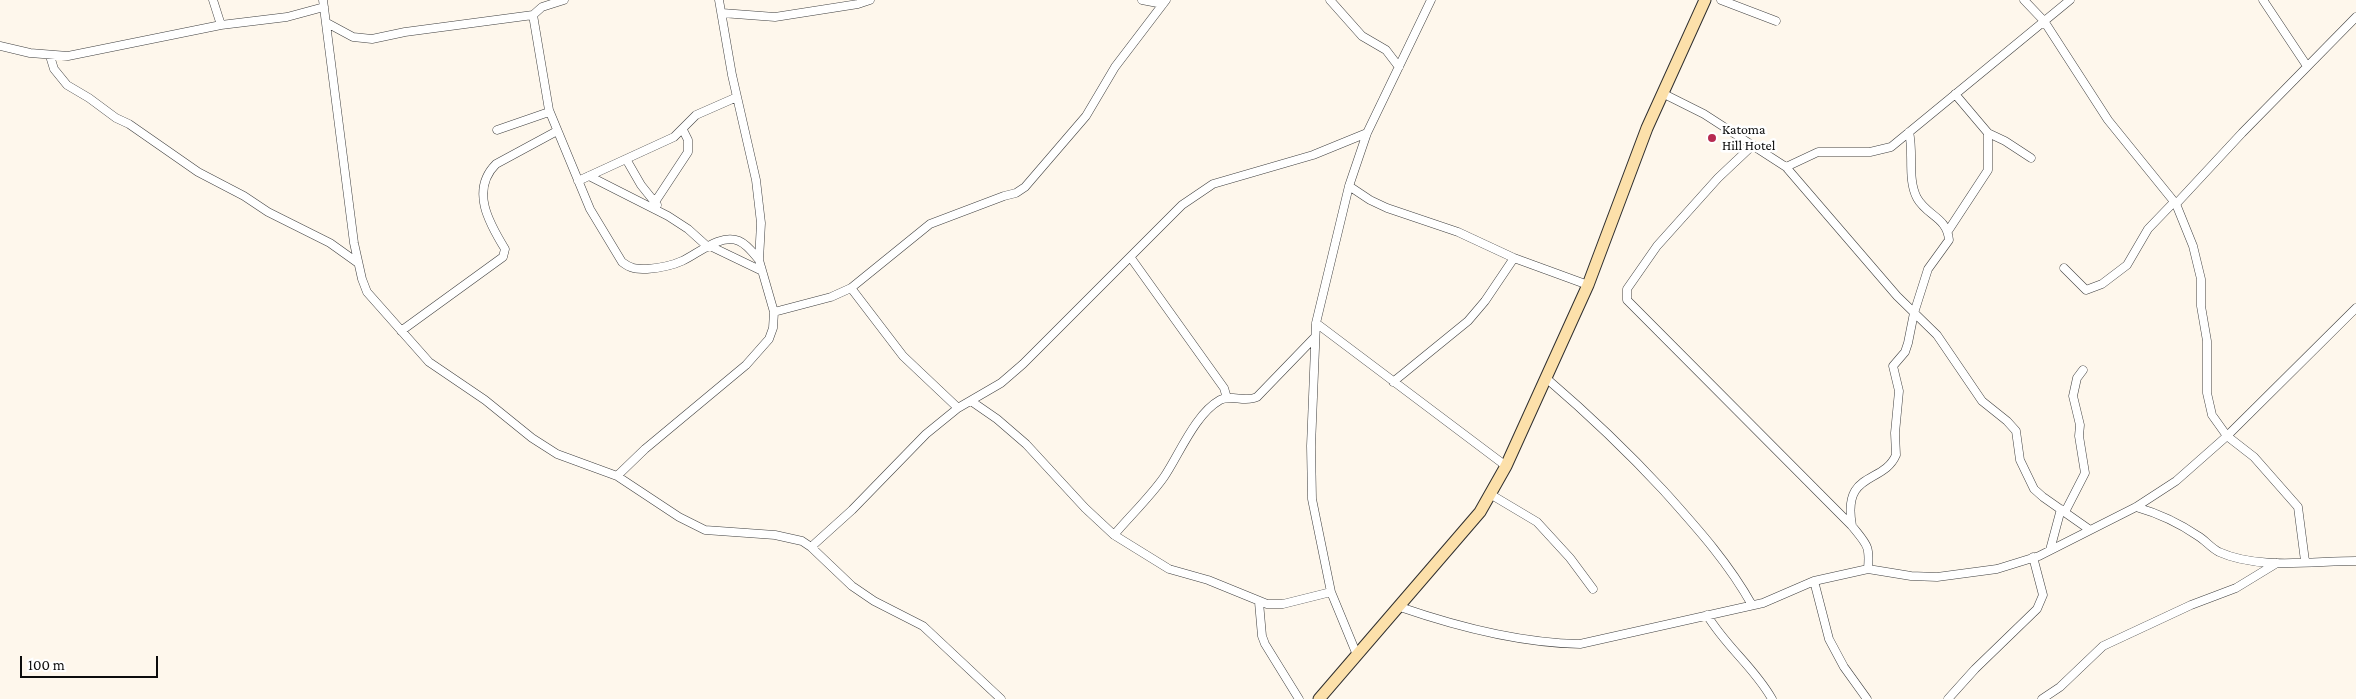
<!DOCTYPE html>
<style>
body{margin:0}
#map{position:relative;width:2356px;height:699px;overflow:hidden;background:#fef7ec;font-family:"Crimson Pro",serif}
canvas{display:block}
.scale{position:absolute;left:20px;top:656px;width:138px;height:22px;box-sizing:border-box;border:2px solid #0c0c0c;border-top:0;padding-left:6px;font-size:15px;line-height:18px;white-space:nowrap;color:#0c0c0c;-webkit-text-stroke:4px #fff;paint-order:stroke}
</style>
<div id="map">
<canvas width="2356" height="699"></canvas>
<div class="scale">100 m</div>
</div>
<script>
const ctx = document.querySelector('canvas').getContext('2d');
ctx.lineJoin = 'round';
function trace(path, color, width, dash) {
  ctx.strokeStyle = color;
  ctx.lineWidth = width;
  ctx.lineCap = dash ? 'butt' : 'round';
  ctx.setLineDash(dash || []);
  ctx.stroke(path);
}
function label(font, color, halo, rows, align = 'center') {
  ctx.font = font + ' "Crimson Pro",serif';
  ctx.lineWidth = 5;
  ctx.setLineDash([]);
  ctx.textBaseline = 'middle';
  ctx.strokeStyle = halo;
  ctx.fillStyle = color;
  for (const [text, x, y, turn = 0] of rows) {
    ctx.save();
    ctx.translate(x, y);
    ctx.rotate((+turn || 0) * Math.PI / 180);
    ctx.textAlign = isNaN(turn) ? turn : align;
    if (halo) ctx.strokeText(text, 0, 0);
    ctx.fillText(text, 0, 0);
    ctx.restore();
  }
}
const street = new Path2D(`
 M213,0L221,25
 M323,0L354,243L362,279L367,292L429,362L485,400L532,438L557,454L617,476L679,517L705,530L775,535L802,541L811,547L852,586L874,601L923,626L1001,699
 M564,0L542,7L533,15L549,110L590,209L622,262C631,269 636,269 647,269C659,268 671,266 682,261C698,254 720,233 739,241C748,245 753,253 759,260
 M1142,0L1163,4
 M1330,0L1362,36L1386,50L1399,67
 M1721,0L1776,21
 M2024,0L2044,21L2108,120L2176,204L2193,246L2201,279V306L2207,341V393L2212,415L2227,436L2254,457L2298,507L2305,561
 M2263,0L2307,66
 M722,13L775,17L858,4L870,0
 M327,23L353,37L372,39L405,32L533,15
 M0,46L30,53L68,56L221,25L287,17L324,7
 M50,56L54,69L67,85L89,98L116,118L129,124L198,172L244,196L268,212L330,243L358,263
 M1662,93L1704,114L1786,167L1897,296L1937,335L1982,401L2007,421L2016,431L2020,460L2034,489L2043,497L2090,530
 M1955,94L1988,133L2005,141L2031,158
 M497,130L549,112
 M1753,145L1718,178L1657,246L1627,289V300L1852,526C1867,545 1870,545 1868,569
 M626,159L641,185L657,205
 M1786,167L1818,152H1870L1891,147L2070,0
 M589,176L668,216L688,229L708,247
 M578,181L674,137L696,115L737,97
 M1349,186L1370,200L1387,208L1458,232L1514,258L1588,285
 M655,202L688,152V140L683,130
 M2176,204L2242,133L2356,17
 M1948,231L1988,170V133
 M710,246L760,270
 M1131,258L1224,388L1227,398
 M2064,268L2086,290L2102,284L2127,265L2148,229L2174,202
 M851,288L903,356L958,408
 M774,312L831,297L851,288L930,224L1004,196L1016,193L1025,187L1086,116L1115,67L1166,0
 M1316,323L1506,466
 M401,331L503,257L505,249C489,223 470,190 496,164L557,131
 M1546,378C1588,414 1627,451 1664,491C1697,528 1728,562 1752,605
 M1393,382L1468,321L1485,301L1514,258
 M971,401L997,419L1026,444L1085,508L1114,535L1169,569L1208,580L1267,604H1283L1331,592
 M617,476L645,449L746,365L769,339L773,328L774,312L759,260L761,223L756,180L732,75L719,0
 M1490,494L1537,522L1570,558L1593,589
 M2136,507C2157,513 2179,523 2198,536C2205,540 2211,548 2219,552C2259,570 2313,561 2356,561
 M2065,512L2085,473L2079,436L2080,425L2073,396L2077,378L2083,370
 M1852,526C1842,470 1883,485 1896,455L1895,433L1899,391L1893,366L1905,352L1908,343L1914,313L1928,269L1949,240C1947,217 1927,216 1917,198C1907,179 1914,153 1909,132
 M1114,535C1130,516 1150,497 1164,477C1179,455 1195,414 1220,400C1231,394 1245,403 1257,397L1315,337
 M811,547L852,510L926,434L958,408L1001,383L1023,364L1182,205L1213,184L1313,155L1367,133
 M2050,550L2061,509
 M1814,581L1829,639L1844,667L1867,699
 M1259,602L1262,636L1265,644L1299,699
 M1400,607C1458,627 1519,643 1580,644L1763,603L1814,581L1868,569L1911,576L1937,577L1997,569L2039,556L2136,507L2176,481L2227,436L2356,308
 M1707,615C1727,648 1754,667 1772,699
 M1357,655L1331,592L1312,499L1311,446L1316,323L1349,186L1367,133L1431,0
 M1948,699L1975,669L2037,609L2043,595L2033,557
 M2042,699L2060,687L2103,646L2191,605L2236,588L2277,563`);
const secondary = new Path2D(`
 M1319,699L1480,512L1506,466L1588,285L1647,128L1705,0`);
trace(street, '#3f3f3f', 9);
trace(secondary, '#2e2e2e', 13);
trace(street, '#fff', 8);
trace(secondary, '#fce0aa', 11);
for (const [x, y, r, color] of [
 [1712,138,5,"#b72a50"]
]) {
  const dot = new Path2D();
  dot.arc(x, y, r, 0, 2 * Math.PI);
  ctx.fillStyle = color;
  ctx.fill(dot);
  trace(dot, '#fff', 2);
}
label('14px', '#0c0c0c', '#fff', [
 ["Katoma",1722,130],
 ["Hill Hotel",1722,146]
], 'left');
</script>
